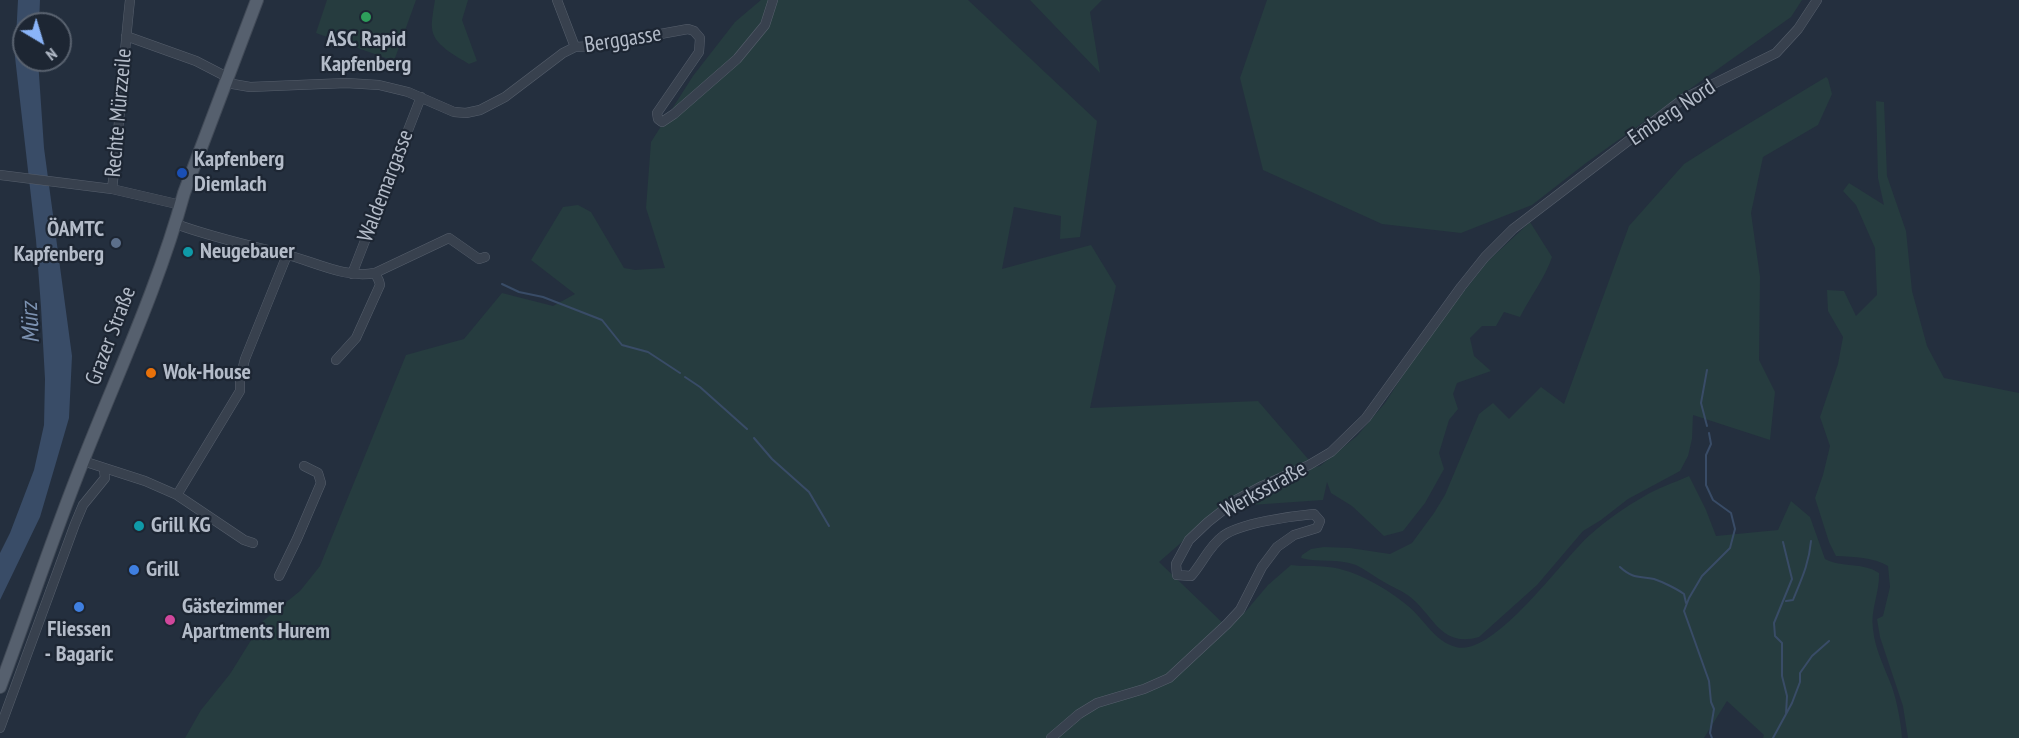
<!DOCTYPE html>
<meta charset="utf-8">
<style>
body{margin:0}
#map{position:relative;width:2019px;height:738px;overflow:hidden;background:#242f3e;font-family:"PT Sans Narrow",sans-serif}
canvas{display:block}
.north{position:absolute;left:12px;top:12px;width:60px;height:60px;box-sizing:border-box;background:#1d2633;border:2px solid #59626f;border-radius:50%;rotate:142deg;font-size:16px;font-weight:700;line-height:24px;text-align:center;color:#b4bcc9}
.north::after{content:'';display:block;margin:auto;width:21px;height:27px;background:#8ab4f8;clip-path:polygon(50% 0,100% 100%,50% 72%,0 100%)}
</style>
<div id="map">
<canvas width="2019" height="738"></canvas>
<div class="north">N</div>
</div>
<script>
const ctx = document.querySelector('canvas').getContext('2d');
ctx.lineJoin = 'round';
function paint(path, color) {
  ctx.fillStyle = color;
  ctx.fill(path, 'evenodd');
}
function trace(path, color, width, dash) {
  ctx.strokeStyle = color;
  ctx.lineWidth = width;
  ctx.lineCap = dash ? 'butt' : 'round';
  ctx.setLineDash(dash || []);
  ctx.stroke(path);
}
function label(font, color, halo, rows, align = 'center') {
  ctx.font = font + ' "PT Sans Narrow",sans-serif';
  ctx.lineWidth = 4.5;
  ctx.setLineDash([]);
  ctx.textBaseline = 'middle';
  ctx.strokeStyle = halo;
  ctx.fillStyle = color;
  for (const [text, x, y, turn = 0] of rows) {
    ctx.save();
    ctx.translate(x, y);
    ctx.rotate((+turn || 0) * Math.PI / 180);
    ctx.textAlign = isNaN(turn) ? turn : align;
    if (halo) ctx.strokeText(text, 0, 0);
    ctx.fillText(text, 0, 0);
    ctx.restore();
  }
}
paint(new Path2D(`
 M327,0H416L394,61L316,33Z
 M435,0H468L462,20L477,61L469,64C456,56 433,45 432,28C431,23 434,6 435,0Z
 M761,0H968L1097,121L1080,237L1060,239L1061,216L1014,207L1002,269L1091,245L1116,286L1090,408L1258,401L1315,467L1320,466L1357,436L1385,403L1407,369L1447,313L1488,261L1530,222L1552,257C1545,278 1530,297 1520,317L1504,312L1496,326H1482L1470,338L1474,356L1491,371L1457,383L1453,394L1458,409L1449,420L1439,453L1444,469L1425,503L1403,531L1384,536L1352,506L1331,493L1327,482L1323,500L1222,507L1159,562L1227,627L1246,611L1268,585L1291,565C1304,567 1315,565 1328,567C1354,569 1388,589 1408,606C1424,619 1435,642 1456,647C1494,658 1564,557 1591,534C1607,520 1625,507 1643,497C1657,488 1674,483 1689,476L1706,510L1716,536L1778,530L1791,501L1810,517L1825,559C1842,568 1863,562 1879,573C1880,592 1870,610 1873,629C1875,650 1885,668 1892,687C1897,702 1901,722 1902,738H1763L1764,735L1727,701L1704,738H185L201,710L230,674L263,621L300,591L320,566L406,355L464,339L502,293L553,306L575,294L531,260L563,207L578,205L591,212L624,268L635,270L665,268L646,208L651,142L693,76L735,22Z
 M1030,0H1102L1090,12L1100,73Z
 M1267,0H1802L1791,17L1586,163L1532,205L1461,233L1382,224L1263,170L1240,78Z
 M1826,77L1828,79L1832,94L1818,125L1763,157L1751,213L1760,277L1759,360L1775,392L1770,440L1693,415L1692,439L1688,456L1680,471L1628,499L1601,520L1583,531L1537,585L1479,637C1440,648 1434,615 1409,596C1401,590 1392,587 1384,582C1375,577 1366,570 1356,565C1338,558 1319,563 1301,558L1302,555L1311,549L1324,547L1350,548L1390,554L1412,543L1434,513L1445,495L1479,414L1493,403L1509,419L1541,387L1564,404L1629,226L1684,164L1725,138Z
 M1876,101L1884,102L1887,176L1906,231L1912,291L1927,346L1944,378L2019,393V738H1908L1903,706L1880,637L1877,619L1883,616L1890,587L1888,566C1873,557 1854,557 1836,556L1829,542L1815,498L1823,475L1830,446L1820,417L1838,364L1843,337L1828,311L1827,290L1844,291L1856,316L1877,295L1875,248L1856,205L1843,191L1849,183L1884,205L1878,178Z`), '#263c3f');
paint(new Path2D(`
 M18,0H40L39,24H24V60H38L44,148L72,356L69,418L55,466L40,517L0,600V553L10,533L34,470L44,425L45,379L41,307L36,240L15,57Z`), '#394c67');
trace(new Path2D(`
 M502,284L519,292L543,297L602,320L622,345L648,352L680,373
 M1707,370L1701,403L1707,426
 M685,377L700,387L747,429
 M1709,433L1711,444L1706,455V485L1713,500L1731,513L1735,529L1730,548L1702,576L1689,598L1684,611L1709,681L1711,702L1714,709L1710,733L1712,738
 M754,438L772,459L809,492L829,526
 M1783,542L1792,579L1774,623L1775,636L1782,643V676L1787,696L1786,714
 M1620,567C1633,579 1639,576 1654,579C1663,582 1677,589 1684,594L1686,603
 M1786,601L1793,600C1801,580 1809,564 1811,541
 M1773,738L1792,703L1800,682V673L1812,656L1829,641`), '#394c67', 2);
const minor = new Path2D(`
 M557,0L575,47
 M126,36L196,61L229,78
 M227,83L250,87L346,83L379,85L408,92L454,112L466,113L480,110L505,97L563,53L575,47L594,46L688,29L694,31L700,38L699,52L657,113L658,119L662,122L674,114L737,59L765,25L773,0
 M0,175L112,189L181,205
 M112,189C120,126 123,63 130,0
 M176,224C211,237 247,245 284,254C313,261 345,279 375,273L449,238L479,259L485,257
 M352,274L421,97
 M336,360L356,338L380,285L379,281L375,273
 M83,461L145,481L177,495L244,540L253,543
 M177,495L240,391V379L245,359L287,255
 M279,576L297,539L321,483L318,473L304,466
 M0,728L75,524L83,505L105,478L104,469
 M1051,738L1079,714L1097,703L1144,689L1169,678L1227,624L1240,610L1262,567L1277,547L1294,535L1317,528L1320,521L1314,514C1292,516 1240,523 1223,536C1209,546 1202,564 1191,576L1177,575L1176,564L1189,540L1208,522L1236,500L1262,486L1309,465L1331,452L1366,418L1461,287L1485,257L1513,229L1683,99L1776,53L1798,29L1817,0`);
const major = new Path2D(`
 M0,687C28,612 53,536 83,461C118,372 159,285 184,193L257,0`);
trace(minor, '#565f6c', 10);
trace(major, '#414a57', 14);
trace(minor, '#38414e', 9);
trace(major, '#56606e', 12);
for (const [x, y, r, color] of [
 [366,17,6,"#2e9e5b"],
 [182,173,6,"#1a4fb4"],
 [116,243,6,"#5c6f8a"],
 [188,252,6,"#0f9aa8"],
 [151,373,6,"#e8710a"],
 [139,526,6,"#0f9aa8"],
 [134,570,6,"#3f7fe0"],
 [79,607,6,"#3f7fe0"],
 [170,620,6,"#d1479c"]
]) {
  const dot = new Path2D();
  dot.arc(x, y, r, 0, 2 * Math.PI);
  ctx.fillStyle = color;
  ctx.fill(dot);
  trace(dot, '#1d2633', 2);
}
label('bold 22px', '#b4bcc9', '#1d2633', [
 ["ASC Rapid",366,40,"center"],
 ["Kapfenberg",366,65,"center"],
 ["Kapfenberg",194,160],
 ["Diemlach",194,185],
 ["ÖAMTC",104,230,"right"],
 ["Kapfenberg",104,255,"right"],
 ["Neugebauer",200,252],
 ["Wok-House",163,373],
 ["Grill KG",151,526],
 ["Grill",146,570],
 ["Gästezimmer",182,607],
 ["Apartments Hurem",182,632],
 ["Fliessen",79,630,"center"],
 ["- Bagaric",79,655,"center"]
], 'left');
label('22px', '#b4bcc9', '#1d2633', [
 ["Berggasse",623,40,-9],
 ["Rechte Mürzzeile",119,113,-85],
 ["Emberg Nord",1672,113,-34],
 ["Waldemargasse",386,186,-69],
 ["Grazer Straße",111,336,-69],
 ["Werksstraße",1264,490,-29]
]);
label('italic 24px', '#7c92b1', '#1d2633', [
 ["Mürz",31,323,-93]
]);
</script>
